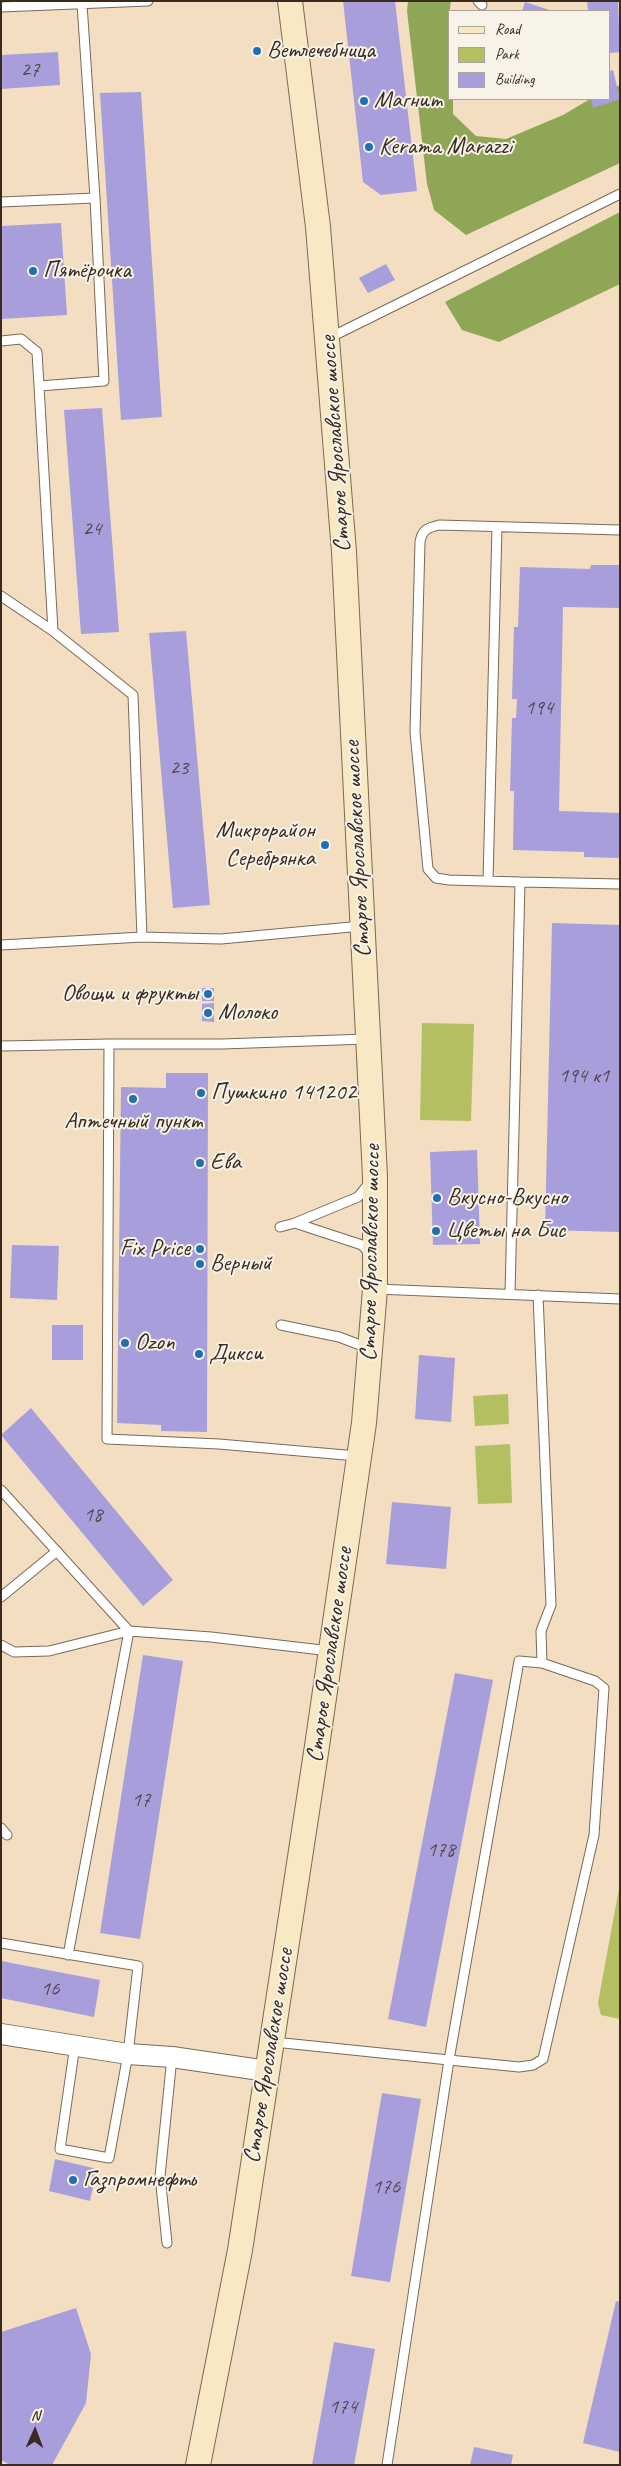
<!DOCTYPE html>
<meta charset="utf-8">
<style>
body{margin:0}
#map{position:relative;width:621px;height:2466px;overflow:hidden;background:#f3dec1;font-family:Caveat,sans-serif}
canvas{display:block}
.frame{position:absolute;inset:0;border:2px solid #3b2a1e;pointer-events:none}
.legend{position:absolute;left:448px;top:10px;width:162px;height:90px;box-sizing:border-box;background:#f7f3e8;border:1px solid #aca397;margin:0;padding:6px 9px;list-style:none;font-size:15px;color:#3b2a1e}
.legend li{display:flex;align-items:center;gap:10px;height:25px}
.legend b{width:25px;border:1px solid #aca397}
.north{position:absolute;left:10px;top:2406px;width:50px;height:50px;-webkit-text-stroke:4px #f7f3e8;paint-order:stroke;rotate:2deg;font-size:14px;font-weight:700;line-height:20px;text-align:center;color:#3b2a1e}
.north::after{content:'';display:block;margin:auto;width:18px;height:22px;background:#3b2a1e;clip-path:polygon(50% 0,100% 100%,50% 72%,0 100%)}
</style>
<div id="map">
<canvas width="621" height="2466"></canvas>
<div class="frame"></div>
<ul class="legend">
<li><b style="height:6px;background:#f8e8c3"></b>Road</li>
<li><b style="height:14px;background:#b4bf61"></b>Park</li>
<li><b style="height:14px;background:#a89edb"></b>Building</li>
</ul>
<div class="north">N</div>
</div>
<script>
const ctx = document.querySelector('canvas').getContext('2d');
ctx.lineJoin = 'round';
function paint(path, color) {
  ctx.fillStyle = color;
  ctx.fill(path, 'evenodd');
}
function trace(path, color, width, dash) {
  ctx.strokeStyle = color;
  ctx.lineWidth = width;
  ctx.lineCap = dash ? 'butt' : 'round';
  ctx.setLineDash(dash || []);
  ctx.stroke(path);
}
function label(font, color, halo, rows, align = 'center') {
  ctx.font = font + ' Caveat,sans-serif';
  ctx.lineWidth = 4;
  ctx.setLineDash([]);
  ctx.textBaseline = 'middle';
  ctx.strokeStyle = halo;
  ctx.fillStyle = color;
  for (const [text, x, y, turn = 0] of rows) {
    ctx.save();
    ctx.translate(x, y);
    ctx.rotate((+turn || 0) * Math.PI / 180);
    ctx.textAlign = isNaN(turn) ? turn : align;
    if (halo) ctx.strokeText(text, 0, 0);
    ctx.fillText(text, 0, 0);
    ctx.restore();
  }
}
paint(new Path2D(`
 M422,1023L474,1024L471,1121L420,1120Z
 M508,1394L509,1424L475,1426L473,1396Z
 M510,1444L512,1503L478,1504L475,1446Z
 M620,1883V2019L601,2015L598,2003Z`), '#b4bf61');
paint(new Path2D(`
 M408,1H451C445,32 450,67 450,99H453V114L476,136L506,139L563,115L590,99H610V90L620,85V163L466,235L434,210L427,184L407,11Z
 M620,212V284L499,342L462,330L445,302Z`), '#8fa657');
paint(new Path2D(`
 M343,1H395L417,191L381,195L363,182Z
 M587,1H618L620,52L610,53V11H588Z
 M525,2L553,11H522Z
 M58,52L60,85L1,89V55Z
 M613,70L620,99L593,108L591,99H610V71Z
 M141,92L162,417L121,420L100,93Z
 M61,223L67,315L1,319V226Z
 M386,264L395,280L368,293L359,278Z
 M102,408L119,632L81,634L64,410Z
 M591,565H620V608L563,607L559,811L620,813V858L584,857V852L513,850L514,791H510L512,718H516L517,699H512L514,627H518L520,567L590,569Z
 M186,631L210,905L173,908L149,633Z
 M552,923L620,925V1232L545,1230Z
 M202,988H214V1001H202Z
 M214,1003V1022L202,1021V1004Z
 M166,1073H208L207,1432L161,1431V1425L117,1423L121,1087L166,1088Z
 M477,1150L480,1244L433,1245L430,1152Z
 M12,1245L59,1246L57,1300L10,1298Z
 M52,1325H83V1360H52Z
 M419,1355L455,1358L451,1422L415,1419Z
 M31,1408L173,1580L143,1606L1,1435Z
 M392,1502L451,1507L446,1569L386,1564Z
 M143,1655L183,1661L140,1939L100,1933Z
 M455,1673L493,1680L426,2027L388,2019Z
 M1,1961L100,1980L94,2017L1,1998Z
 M382,2093L421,2099L390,2282L351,2276Z
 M55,2159L97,2169L90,2201L49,2191Z
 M616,2301L620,2302V2452L583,2443Z
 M76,2308L91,2354L86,2403L52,2465H10L1,2460V2332Z
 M334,2342L375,2349L354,2465H312Z
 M474,2447L513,2455L511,2465H470Z`), '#a89edb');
const service = new Path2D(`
 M478,1L482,5
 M1,7L148,1
 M1,202L95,198L82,4
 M329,338L620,194
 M1,341L21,339L37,352L39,386
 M1,596L53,631L133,695L142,937
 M53,631L39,386L104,381L95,198
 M488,881L497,527
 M520,882L620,884
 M1,945L142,937L221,939L362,926
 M1,1046L109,1044
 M295,1223L362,1245L370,1254
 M280,1227L295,1223L358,1197L370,1182
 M376,1289L620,1299
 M510,1294L520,882L449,880L436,878L428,869L415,732L420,542C422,530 427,528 439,525L620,530
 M281,1325L339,1337L368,1348
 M357,1456L219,1444L107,1439L109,1044H222L367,1039
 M1,1490L129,1631L49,1651L14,1652L1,1645
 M1,1597L57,1551
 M1,1828L7,1835
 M1,1943L138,1966L128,2054L109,2158L60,2149L75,2045
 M68,1955L129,1631L211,1637L330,1651
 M274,2042L449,2060L519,1661L542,1663
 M167,2243L160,2176L172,2057
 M387,2465L449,2060L519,2067L533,2065L543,2059L594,1835L604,1688L595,1681L542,1663L541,1631L551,1605L538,1295`);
const tertiary = new Path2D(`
 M1,2034L128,2054L172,2057L267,2071`);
const secondary = new Path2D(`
 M198,2465L240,2250L317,1746L364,1423L375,1289V1177L344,552L318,227L290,1`);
trace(service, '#7b6957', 11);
trace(tertiary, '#7b6957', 22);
trace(secondary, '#7b6957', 26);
trace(service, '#fff', 9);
trace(tertiary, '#fff', 20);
trace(secondary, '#f8e8c3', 24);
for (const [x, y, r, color] of [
 [257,51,5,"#1f6fb2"],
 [364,101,5,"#1f6fb2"],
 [369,147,5,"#1f6fb2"],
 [33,271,5,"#1f6fb2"],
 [325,845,5,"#1f6fb2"],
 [208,994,5,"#1f6fb2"],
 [208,1013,5,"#1f6fb2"],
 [201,1093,5,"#1f6fb2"],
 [133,1099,5,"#1f6fb2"],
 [200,1163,5,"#1f6fb2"],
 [437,1198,5,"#1f6fb2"],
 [436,1231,5,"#1f6fb2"],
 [200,1249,5,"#1f6fb2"],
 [200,1264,5,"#1f6fb2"],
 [125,1343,5,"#1f6fb2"],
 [199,1354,5,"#1f6fb2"],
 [73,2180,5,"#1f6fb2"]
]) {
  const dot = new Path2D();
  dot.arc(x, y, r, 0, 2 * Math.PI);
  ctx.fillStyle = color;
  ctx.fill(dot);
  trace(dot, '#f7f3e8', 2);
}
label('21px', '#56474d', null, [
 ["27",30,70],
 ["24",92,529],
 ["194",539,708],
 ["23",179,768],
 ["194 к1",584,1076],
 ["18",93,1515],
 ["17",141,1800],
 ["178",441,1850],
 ["16",50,1989],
 ["176",386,2187],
 ["174",343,2407]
]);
label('24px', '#3b2a1e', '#f7f3e8', [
 ["Ветлечебница",267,51],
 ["Магнит",374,101],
 ["Kerama Marazzi",379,147],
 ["Пятёрочка",43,271],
 ["Микрорайон",315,831,"right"],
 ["Серебрянка",315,859,"right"],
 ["Овощи и фрукты",198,994,"right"],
 ["Молоко",218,1013],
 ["Пушкино 141202",211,1093],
 ["Аптечный пункт",133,1122,"center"],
 ["Ева",210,1163],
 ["Вкусно-Вкусно",447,1198],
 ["Цветы на Бис",446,1231],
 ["Fix Price",190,1249,"right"],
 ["Верный",210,1264],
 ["Ozon",135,1343],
 ["Дикси",209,1354],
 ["Газпромнефть",83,2180]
], 'left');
label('24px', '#3b2a1e', '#f7f3e8', [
 ["Старое Ярославское шоссе",336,444,-94],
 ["Старое Ярославское шоссе",358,849,-93],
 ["Старое Ярославское шоссе",371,1253,-89],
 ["Старое Ярославское шоссе",330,1655,-82],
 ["Старое Ярославское шоссе",269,2056,-81]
]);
</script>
